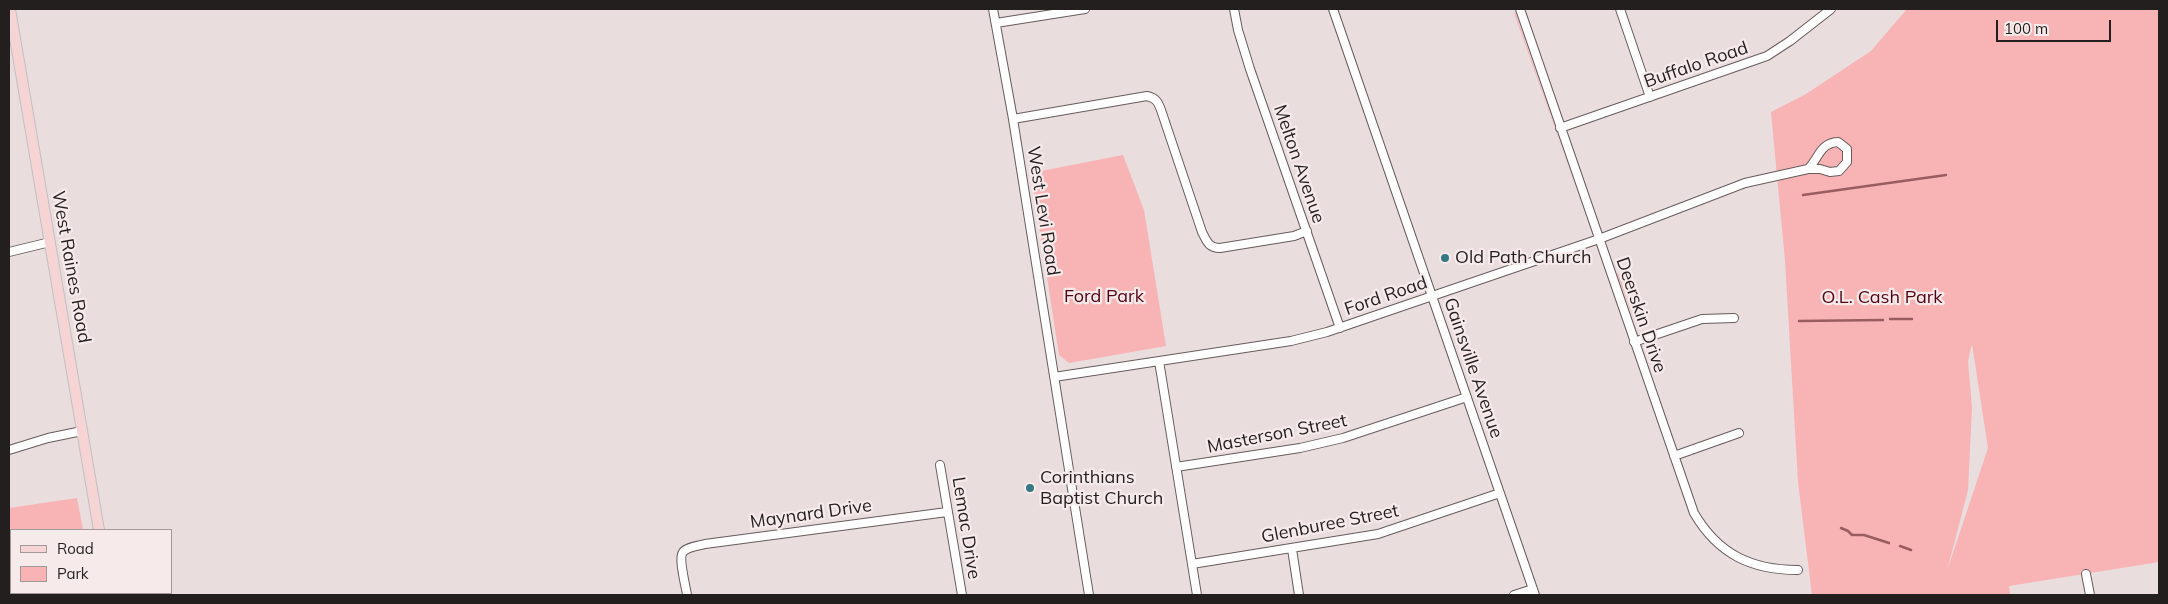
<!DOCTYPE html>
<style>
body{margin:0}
#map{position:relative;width:2168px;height:604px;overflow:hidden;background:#eadddd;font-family:Mulish,sans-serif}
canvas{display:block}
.frame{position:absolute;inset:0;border:10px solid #231f1f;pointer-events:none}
.legend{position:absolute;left:10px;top:529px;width:162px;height:65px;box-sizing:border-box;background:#f7eaeb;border:1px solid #a29999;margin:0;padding:6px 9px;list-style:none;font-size:15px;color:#231f1f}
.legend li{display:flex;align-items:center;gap:10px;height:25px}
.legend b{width:25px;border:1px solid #a29999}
.scale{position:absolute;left:1996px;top:20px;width:115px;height:22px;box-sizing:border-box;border:2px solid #231f1f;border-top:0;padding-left:6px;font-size:15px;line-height:18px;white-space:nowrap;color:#231f1f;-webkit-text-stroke:4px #f7eaeb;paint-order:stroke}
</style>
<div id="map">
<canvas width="2168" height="604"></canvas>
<div class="frame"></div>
<ul class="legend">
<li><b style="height:6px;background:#f6d3d4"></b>Road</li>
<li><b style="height:14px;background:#f8b3b5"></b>Park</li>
</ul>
<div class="scale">100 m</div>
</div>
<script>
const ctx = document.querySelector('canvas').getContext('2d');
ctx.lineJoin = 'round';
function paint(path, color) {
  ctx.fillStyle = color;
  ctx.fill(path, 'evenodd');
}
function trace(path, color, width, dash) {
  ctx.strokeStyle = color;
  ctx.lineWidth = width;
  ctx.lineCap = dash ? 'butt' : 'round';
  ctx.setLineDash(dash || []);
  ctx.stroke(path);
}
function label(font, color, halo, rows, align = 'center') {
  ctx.font = font + ' Mulish,sans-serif';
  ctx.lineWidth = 4.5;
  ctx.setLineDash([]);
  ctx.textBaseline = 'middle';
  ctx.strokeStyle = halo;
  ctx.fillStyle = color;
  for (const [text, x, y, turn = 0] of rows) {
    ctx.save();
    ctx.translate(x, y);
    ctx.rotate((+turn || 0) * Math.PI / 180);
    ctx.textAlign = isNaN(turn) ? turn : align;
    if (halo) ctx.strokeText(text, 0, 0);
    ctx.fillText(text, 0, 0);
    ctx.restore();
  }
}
paint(new Path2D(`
 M1907,9H2159V562L2009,586L2010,595H1812L1798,482L1785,261L1771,112L1806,94L1871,51ZM1972,344L1988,448L1947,571L1968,490L1972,408L1968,361Z
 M1515,12L1574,182L1514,13Z
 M1123,155L1144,210L1166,346L1069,363L1059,355L1031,173Z
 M1618,273L1637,328L1617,274Z
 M77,498L83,530H11V593H94L95,595H9V508Z`), '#f8b3b5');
trace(new Path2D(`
 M1803,195L1946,175
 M1890,319H1912
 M1799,321L1883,320
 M1841,528L1848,531L1852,535H1864L1889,543
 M1900,546L1911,550`), '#9a5d5f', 2.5);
const minor = new Path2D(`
 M993,9L1013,119L1089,595
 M1234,9L1238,30L1250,69L1340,328
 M1333,9L1535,595
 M1520,9L1694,513C1718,554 1751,570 1798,570
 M1620,9L1650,97
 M996,23L1085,9
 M1013,119L1147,96C1156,98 1158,102 1161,110L1202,232C1207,242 1209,248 1220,248L1294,236L1307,231
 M1560,128L1767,56L1790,41L1831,9
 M9,252L50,242
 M1634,342L1702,319L1734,318
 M1159,361L1197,595
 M1054,377L1291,341L1327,332L1599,239L1745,183L1808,169H1820L1830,172L1839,171L1847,162V149L1838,142C1820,143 1819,158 1808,169
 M9,450L48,438L82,431
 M1674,456L1739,433
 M940,465L962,595
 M1176,467L1300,448L1343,438L1467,397
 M1292,549L1299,595
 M1192,564L1378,534L1500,493
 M2086,574L2090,595
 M687,595C686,587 678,558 683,552C687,547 698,546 705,544L947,512
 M1514,595L1533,589`);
const major = new Path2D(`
 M10,9L99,530
 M110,593V595`);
trace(minor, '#675c5c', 10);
trace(major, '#c1c0c0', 12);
trace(minor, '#fff', 8);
trace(major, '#f6d3d4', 10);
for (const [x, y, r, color] of [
 [1445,258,5,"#327984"],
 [1030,488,5,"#327984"]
]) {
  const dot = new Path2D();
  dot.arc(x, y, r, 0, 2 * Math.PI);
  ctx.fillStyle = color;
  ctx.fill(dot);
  trace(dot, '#f7eaeb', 2);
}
label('18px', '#231f1f', '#f7eaeb', [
 ["Buffalo Road",1696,65,-19],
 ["Melton Avenue",1299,164,71],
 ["West Levi Road",1043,211,81],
 ["West Raines Road",71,267,80],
 ["Ford Road",1386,296,-19],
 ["Deerskin Drive",1641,315,71],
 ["Gainsville Avenue",1473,368,71],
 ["Masterson Street",1277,434,-11],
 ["Maynard Drive",811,514,-8],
 ["Glenburee Street",1330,524,-11],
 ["Lemac Drive",966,528,81]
]);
label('18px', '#231f1f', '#f7eaeb', [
 ["Old Path Church",1455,258],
 ["Corinthians",1040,478],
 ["Baptist Church",1040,499]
], 'left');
label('18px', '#540315', '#f7eaeb', [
 ["Ford Park",1104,297],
 ["O.L. Cash Park",1882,298]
]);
</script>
